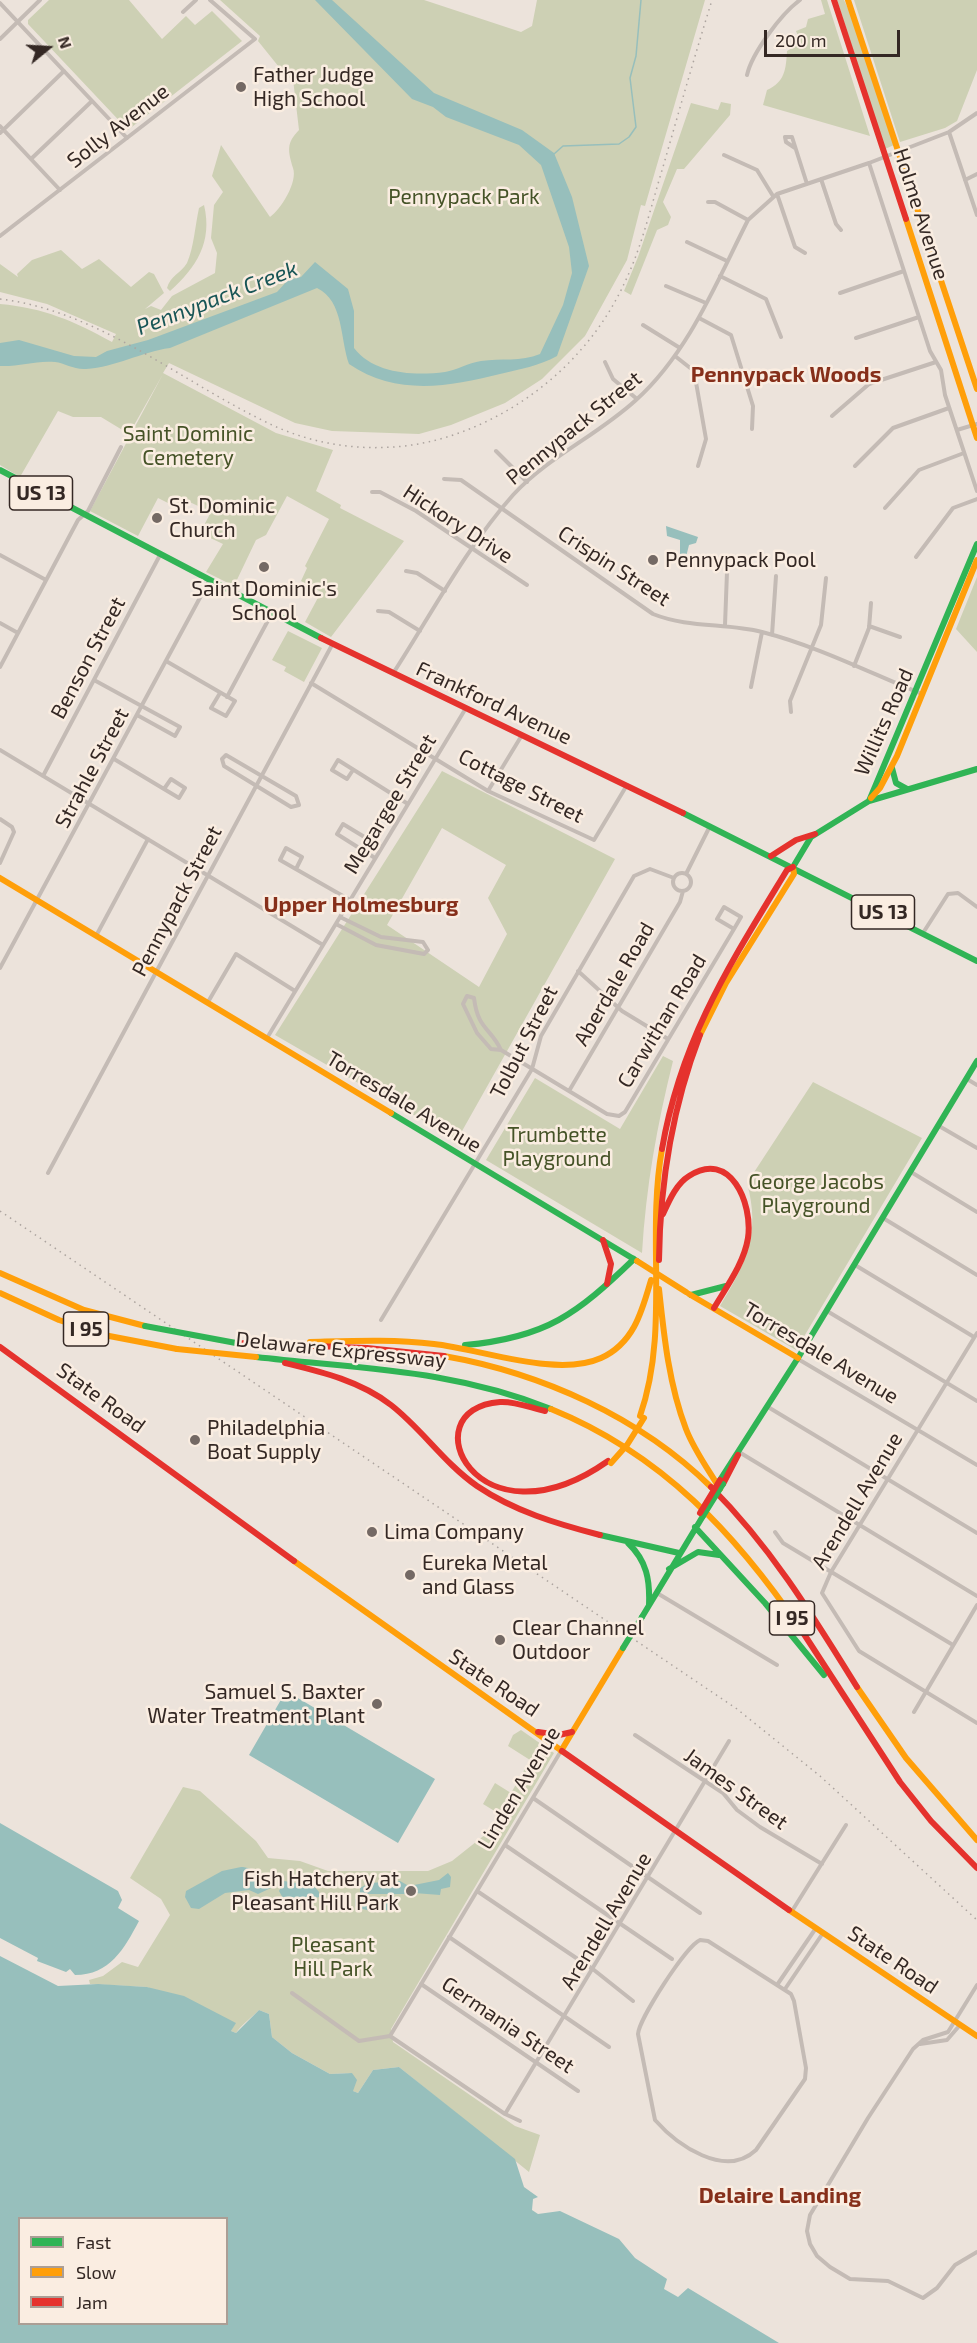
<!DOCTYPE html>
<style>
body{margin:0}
#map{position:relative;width:977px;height:2343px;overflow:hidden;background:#ece3db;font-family:"Exo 2",sans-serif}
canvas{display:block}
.legend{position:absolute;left:18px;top:2217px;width:210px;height:108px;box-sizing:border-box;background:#faede1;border:2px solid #ab9e95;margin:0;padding:8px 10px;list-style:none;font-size:18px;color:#342824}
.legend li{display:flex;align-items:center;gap:12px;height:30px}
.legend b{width:30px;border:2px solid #ab9e95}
.north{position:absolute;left:18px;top:18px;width:60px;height:60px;-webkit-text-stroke:4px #faede1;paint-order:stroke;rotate:72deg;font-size:16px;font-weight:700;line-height:24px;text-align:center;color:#342824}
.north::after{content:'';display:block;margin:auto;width:21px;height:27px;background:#342824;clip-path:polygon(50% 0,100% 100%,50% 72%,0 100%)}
.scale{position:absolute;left:764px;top:30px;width:136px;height:27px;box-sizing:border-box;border:3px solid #342824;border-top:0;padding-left:8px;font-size:18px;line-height:21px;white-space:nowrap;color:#342824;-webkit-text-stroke:4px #faede1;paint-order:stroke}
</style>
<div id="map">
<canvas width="977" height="2343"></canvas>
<ul class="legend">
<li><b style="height:8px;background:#30b455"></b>Fast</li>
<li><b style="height:8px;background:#ff9f0a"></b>Slow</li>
<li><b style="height:8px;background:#e5322d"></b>Jam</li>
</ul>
<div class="north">N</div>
<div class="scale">200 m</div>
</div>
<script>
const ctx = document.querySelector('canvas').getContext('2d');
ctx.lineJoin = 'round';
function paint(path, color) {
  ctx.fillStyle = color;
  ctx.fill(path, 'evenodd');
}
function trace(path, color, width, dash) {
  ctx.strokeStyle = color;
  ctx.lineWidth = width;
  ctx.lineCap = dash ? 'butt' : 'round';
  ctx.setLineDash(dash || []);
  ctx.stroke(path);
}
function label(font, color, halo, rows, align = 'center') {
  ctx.font = font + ' "Exo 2",sans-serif';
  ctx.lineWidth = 5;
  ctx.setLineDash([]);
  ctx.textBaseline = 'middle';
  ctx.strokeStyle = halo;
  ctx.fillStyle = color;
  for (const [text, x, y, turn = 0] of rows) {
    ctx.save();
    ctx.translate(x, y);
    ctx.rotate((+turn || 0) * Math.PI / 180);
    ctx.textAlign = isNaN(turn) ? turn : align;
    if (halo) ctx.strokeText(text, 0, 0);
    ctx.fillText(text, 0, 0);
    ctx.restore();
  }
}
paint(new Path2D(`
 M49,0H129L162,39L186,16L195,25L212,11L242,41L128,130L28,24V20Z
 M220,0H424L521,32L532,26L537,0H705L645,206L641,205L627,260L585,336L542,379L505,403L451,425L419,434L332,431L295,423L169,363L163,373L276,433L333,450L316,491L341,505L340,508L404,541L331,637L305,622L321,592L301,581L307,568L305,566L329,519L287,496L266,535L256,540L234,586L206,572L223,544L200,533L211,512L181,498L176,507L158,498L138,536L90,511L163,374L129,434L101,417H73L58,411L20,477L0,465V304C44,308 74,321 112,342L116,334L47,304L0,292V264L18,277L17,274L32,260L61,250L82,269L99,259L131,287L149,272L154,274L164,293L145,309L151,306L161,310L172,296L215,273L217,253L211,238L214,205L223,192L212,176L221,145L270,217C281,209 298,182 293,168C288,151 286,143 299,130L293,79L287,77L258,41L260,36Z
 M821,0H827L870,136L763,105L767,90C785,82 786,69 787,51L801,43L796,31L806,27L808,19L825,14Z
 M837,0H844L854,21L894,145L885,149Z
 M854,0H977V70L957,121L945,128L900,142Z
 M721,102L731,104L730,115L684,169H677L663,202L671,217L668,225L657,230L631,295L624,291L638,257L691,103L718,110Z
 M204,205C213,242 196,268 170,291L167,288C170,276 181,273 187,263C194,247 195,226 199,208Z
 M977,577V652L956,629Z
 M288,631L322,648L304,682L284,671L286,667L272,660Z
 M442,771L615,859L457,1140L275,1035ZM442,828L506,865L488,898L507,934L479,987L387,925Z
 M663,1056L673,1061C657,1125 646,1187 642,1253L486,1160L535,1078L620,1129Z
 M813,1082L922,1138L796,1350L720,1306C746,1263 761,1234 747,1183Z
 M521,1730L554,1753L391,2029L393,2042L515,2126L540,2135L529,2172L399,2067L373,2070L358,2093L353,2091L352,2073L330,2074L292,2053L272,2037L269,2014L259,2010C251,2018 242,2024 236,2033L231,2031L235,2023L147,1987L90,1984L89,1980L103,1976L122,1962L138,1967L170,1915L161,1899L130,1878L183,1787L200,1791L256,1841L268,1858L300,1861L328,1871H428L452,1861L506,1818L483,1804L495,1783L511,1793L530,1760L508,1746L513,1735Z`), '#cdd0b4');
paint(new Path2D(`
 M315,0H332L434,93L522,130L554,153L572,197L589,266L557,356C539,366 520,369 500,374C449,387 395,396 349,364C340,339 344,301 317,288L170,348C141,352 116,367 86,369C74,370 65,363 55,362C37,360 18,367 0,366V343L19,340L74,356L96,357L107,351L148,340L277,292L288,280L301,277L315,262L348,289L354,311V348C374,374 414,376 445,372C457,370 468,363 481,361C501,358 521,362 540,354L563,305L572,273L569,247L541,165L519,145L446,117L433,107L412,99Z
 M666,526L698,537L696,543L689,545L685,561L680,557V540L667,536Z
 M286,1691L435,1779L398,1843L249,1755Z
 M0,1823L118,1891L122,1900L118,1908L139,1921C124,1949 110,1975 75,1975L70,1969L66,1972L37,1961L38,1958L0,1938Z
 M241,1867C252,1867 269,1877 271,1888L258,1894L249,1890L225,1893L199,1909L191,1908L185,1897L186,1891L222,1871Z
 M448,1873L451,1877L450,1887L441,1889L440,1895L414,1893V1885L439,1880Z
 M284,1881L314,1886L319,1892V1897L305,1901L284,1900L279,1891Z
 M400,1881L407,1885V1894H360V1888L369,1883Z
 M355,1899L396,1900L398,1906C390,1913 364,1912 355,1906Z
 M0,1956L58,1986L98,1984L147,1987L184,1996L236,2023L231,2031L236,2033L259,2010L269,2014L272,2037L292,2053L330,2074L352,2073L357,2080L353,2091L358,2093L373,2070L399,2067L515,2159L524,2187L538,2197L533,2199L532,2210L538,2214L560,2211L619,2239L635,2258L667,2279L664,2289L678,2297L688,2288L779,2343H0ZM20,2218H226V2324H20Z`), '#97bfbc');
trace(new Path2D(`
 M554,154L563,146L619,144L629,137L636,127L630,78L636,56L641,0`), '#97bfbc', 1.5);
trace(new Path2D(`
 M0,3L127,138
 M183,12L196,0
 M0,39L40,0
 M747,75C752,53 781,14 800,0
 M0,126L60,190
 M949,132L977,215
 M0,133L64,71
 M795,148L786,142L785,137H792L807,184
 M724,155L757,170L773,196
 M31,159L92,101
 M869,163L930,351L941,370L945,395L977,491
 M821,179L836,224L841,230
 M965,180L977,174
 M777,194L795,247L805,253
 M708,202H715L748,220
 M0,236L255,39L210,0
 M687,242L727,261
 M720,276L766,299L781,337
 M666,286L706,303
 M840,293L904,271
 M699,318L731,335L753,406L752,429
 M643,325L680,348
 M856,338L919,317
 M675,356L694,371L706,439L698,466
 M605,362L613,379L637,399
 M832,416L869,384L936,362
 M957,430L977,424
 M496,451L527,482
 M855,466L893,428L949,408
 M444,479L461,480L653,614C688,628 726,623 762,632C817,646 870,673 922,694
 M372,492H380L416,511L527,585
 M885,508L919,470L964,453
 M0,555L46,580
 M916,557L953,508L977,499
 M406,571L417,573L445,591
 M378,611L389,612L420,631
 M0,623L18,633
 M725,625L727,572
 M869,626L900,637
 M772,635L776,576
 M166,661L235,701L226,716L211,708L220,693
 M854,666L869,628L871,603
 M0,667L78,520L88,511L121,447
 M394,672C432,613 466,548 513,495C548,457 598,435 636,400C689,352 716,283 748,220L777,194L869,163L949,132L977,113
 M94,680L180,727L175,736L137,715
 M311,683L488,791L594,840L627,785
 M751,687L762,632
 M227,697L272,613
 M791,712L790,701L821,625L826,578
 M0,750L323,945
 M226,755L296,796L299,805L291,807L224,766L222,759Z
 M114,759L179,798L185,788L171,779L164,789
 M353,770L347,779L332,770L338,760L408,804
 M43,776L160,555
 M488,791L522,735
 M0,819L12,827L14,832L0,863
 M375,858L337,834L343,824L381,847
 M296,869L302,857L286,848L280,860L350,900
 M673 882a9 9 0 1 1 18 0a9 9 0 1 1-18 0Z
 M686,874L710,826
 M336,924L376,945L424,954L428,950L423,942L381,937L340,917
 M923,933L948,894L958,893L977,907
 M96,936L148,839
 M0,968L209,581
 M578,971L622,1011L668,1039
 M208,1002L236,954L295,991
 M267,1038L466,708
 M501,1050C490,1027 478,1030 474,998L467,996L463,1004L477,1033L491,1049L501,1050L607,1114L619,1116L625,1112L734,929L741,917L724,907L717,919L734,929
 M967,1079L977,1085
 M569,1091L680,902L683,891
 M939,1126L977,1148
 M911,1172L977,1212
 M48,1173L332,645
 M883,1218L977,1275
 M855,1265L974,1337
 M827,1311L977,1401
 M381,1320L532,1069L541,1036L634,876L650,869L674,878
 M977,1333L831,1572L822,1593L859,1651L977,1723
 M798,1359L977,1465
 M768,1407L977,1533
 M739,1452L977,1596
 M775,1532L783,1543L953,1645
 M657,1593L777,1665
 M914,1712L977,1605
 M635,1735L723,1793L737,1810L760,1827L822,1864
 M533,1798L700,1913
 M505,1845L672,1959
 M477,1891L594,1970L633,2001
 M792,1911L846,1825
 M449,1937L609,2047
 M700,1940L708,1941L791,1994L794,2001L806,2068L805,2079L756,2150C725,2179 677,2145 655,2120L638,2034C639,2019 686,1946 700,1940Z
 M421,1984L578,2091
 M777,1985L816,1928
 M977,1985L948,2032L923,2040L913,2049L868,2118L810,2215L807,2231L810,2244L817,2256L830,2267L850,2279L888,2281L923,2298L937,2288L955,2265L977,2252
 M785,1989L823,1933
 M292,1993L359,2041L390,2036L505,2114L520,2121
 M390,2036L561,1751
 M920,2044L947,2040L960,2025
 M505,2114L729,1741`), '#c4bbb5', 4);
trace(new Path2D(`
 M0,470L321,638
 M892,768L896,783L907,789
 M869,801L977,544
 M683,813L977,961
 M793,867L811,837L869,801L977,769
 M391,1113L637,1261
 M691,1295L726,1286
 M465,1345C546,1338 577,1314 634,1259
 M256,1357C361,1369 451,1369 551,1409
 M720,1480L798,1358L977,1061
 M695,1527L765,1603L824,1675
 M600,1535L679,1553
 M628,1543C647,1561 650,1580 649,1605
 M669,1569L698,1552L719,1555
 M642,1617L703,1516`), '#30b455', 6);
trace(new Path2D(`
 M848,0L977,389
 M906,219L977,438
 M871,798L880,788L897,756L977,560
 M0,878L391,1113
 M700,1035L726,983L794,874L793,867
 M0,1273L84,1310L145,1326
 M659,1289C664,1336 669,1385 686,1429C694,1450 708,1469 720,1489
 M0,1293L59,1320L104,1335L177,1349
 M689,1294L798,1358
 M310,1342C351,1341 393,1339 434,1344C481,1349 557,1378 601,1358C634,1343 642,1311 651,1280
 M444,1356C541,1373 640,1417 711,1487
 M551,1409C662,1454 736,1534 802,1631
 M640,1416C670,1330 646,1238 662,1149
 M294,1561L562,1751
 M857,1687L906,1758L977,1840
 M561,1751L623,1648
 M789,1910L977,2036`), '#ff9f0a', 6);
trace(new Path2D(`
 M834,0L906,219
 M321,638L683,813
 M771,856L796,840L815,834
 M662,1149C681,1039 730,964 787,870L793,867
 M663,1214C669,1201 676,1184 689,1176C730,1149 753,1203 748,1238C744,1263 727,1286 714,1308
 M603,1240L611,1264L607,1284
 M659,1260C660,1182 672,1108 700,1035
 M236,1343L367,1348L444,1356
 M0,1347L294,1561
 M285,1363C322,1372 360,1381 391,1405C422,1429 444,1463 477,1486C514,1511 557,1524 600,1535
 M545,1411C531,1408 515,1401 500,1402C408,1409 477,1553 608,1461
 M723,1484L738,1455
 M711,1487C771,1547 813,1616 857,1687
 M802,1631L900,1782L931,1821L977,1868
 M538,1732L559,1735L572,1732
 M562,1751L789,1910`), '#e5322d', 6);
trace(new Path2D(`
 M0,299C99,311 180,381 268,423C323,450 389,455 447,437C524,413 590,357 624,284C642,247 651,206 663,167C679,111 695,55 712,0
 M0,1211L737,1709L820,1776L977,1920`), '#aca49f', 1.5, [1.5, 4.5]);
trace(new Path2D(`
 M145,1326L236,1343
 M703,1516L723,1484
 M623,1648L642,1617`), '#30b455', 6);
trace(new Path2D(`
 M637,1261L686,1292
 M177,1349L256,1357
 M611,1463L627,1445L644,1418`), '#ff9f0a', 6);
trace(new Path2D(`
 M700,1513L720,1480`), '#e5322d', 6);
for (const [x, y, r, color] of [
 [241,87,6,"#746964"],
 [157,518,6,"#746964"],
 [653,560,6,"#746964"],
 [264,567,6,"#746964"],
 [195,1440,6,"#746964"],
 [372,1532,6,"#746964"],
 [410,1575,6,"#746964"],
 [500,1640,6,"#746964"],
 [377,1704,6,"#746964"],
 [411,1891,6,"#746964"]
]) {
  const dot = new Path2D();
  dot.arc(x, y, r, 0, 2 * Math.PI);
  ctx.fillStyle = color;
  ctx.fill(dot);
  trace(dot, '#faede1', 2);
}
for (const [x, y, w] of [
 [41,493,63],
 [883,912,63],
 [86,1329,45],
 [792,1618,45]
]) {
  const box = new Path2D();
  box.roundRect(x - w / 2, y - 17, w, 34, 4.5);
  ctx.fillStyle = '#faede1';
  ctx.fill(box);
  trace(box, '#342824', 1.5);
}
label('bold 20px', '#342824', null, [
 ["US 13",41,493],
 ["US 13",883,912],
 ["I 95",86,1329],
 ["I 95",792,1618]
]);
label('21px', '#342824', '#faede1', [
 ["Father Judge",253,75],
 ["High School",253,99],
 ["St. Dominic",169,506],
 ["Church",169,530],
 ["Pennypack Pool",665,560],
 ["Saint Dominic's",264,589,"center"],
 ["School",264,613,"center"],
 ["Philadelphia",207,1428],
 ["Boat Supply",207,1452],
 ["Lima Company",384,1532],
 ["Eureka Metal",422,1563],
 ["and Glass",422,1587],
 ["Clear Channel",512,1628],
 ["Outdoor",512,1652],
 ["Samuel S. Baxter",365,1692,"right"],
 ["Water Treatment Plant",365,1716,"right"],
 ["Fish Hatchery at",399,1879,"right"],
 ["Pleasant Hill Park",399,1903,"right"]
], 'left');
label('21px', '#342824', '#faede1', [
 ["Solly Avenue",118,126,-38],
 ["Holme Avenue",921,214,72],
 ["Pennypack Street",574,428,-39],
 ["Hickory Drive",458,524,33],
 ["Crispin Street",614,566,33],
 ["Benson Street",88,658,-62],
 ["Frankford Avenue",494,703,25],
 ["Willits Road",884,722,-66],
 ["Strahle Street",92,768,-62],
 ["Cottage Street",521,786,27],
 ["Megargee Street",390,804,-59],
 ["Pennypack Street",177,901,-62],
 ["Aberdale Road",614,984,-60],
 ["Carwithan Road",662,1021,-59],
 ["Tolbut Street",524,1042,-63],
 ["Torresdale Avenue",404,1102,31],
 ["Delaware Expressway",341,1350,6],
 ["Torresdale Avenue",821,1353,31],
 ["State Road",101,1398,36],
 ["Arendell Avenue",857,1501,-59],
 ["State Road",494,1683,34],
 ["Linden Avenue",519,1788,-59],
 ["James Street",736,1789,36],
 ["Arendell Avenue",606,1921,-59],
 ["State Road",893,1960,34],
 ["Germania Street",508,2025,34]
]);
label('21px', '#455327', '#faede1', [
 ["Pennypack Park",464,197],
 ["Saint Dominic",188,434],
 ["Cemetery",188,458],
 ["Trumbette",557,1135],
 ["Playground",557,1159],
 ["George Jacobs",816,1182],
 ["Playground",816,1206],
 ["Pleasant",333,1945],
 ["Hill Park",333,1969]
]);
label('italic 22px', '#185556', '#faede1', [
 ["Pennypack Creek",217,298,-21]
]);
label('bold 22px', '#862f1a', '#faede1', [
 ["Pennypack Woods",786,375],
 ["Upper Holmesburg",361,905],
 ["Delaire Landing",780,2196]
]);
</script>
